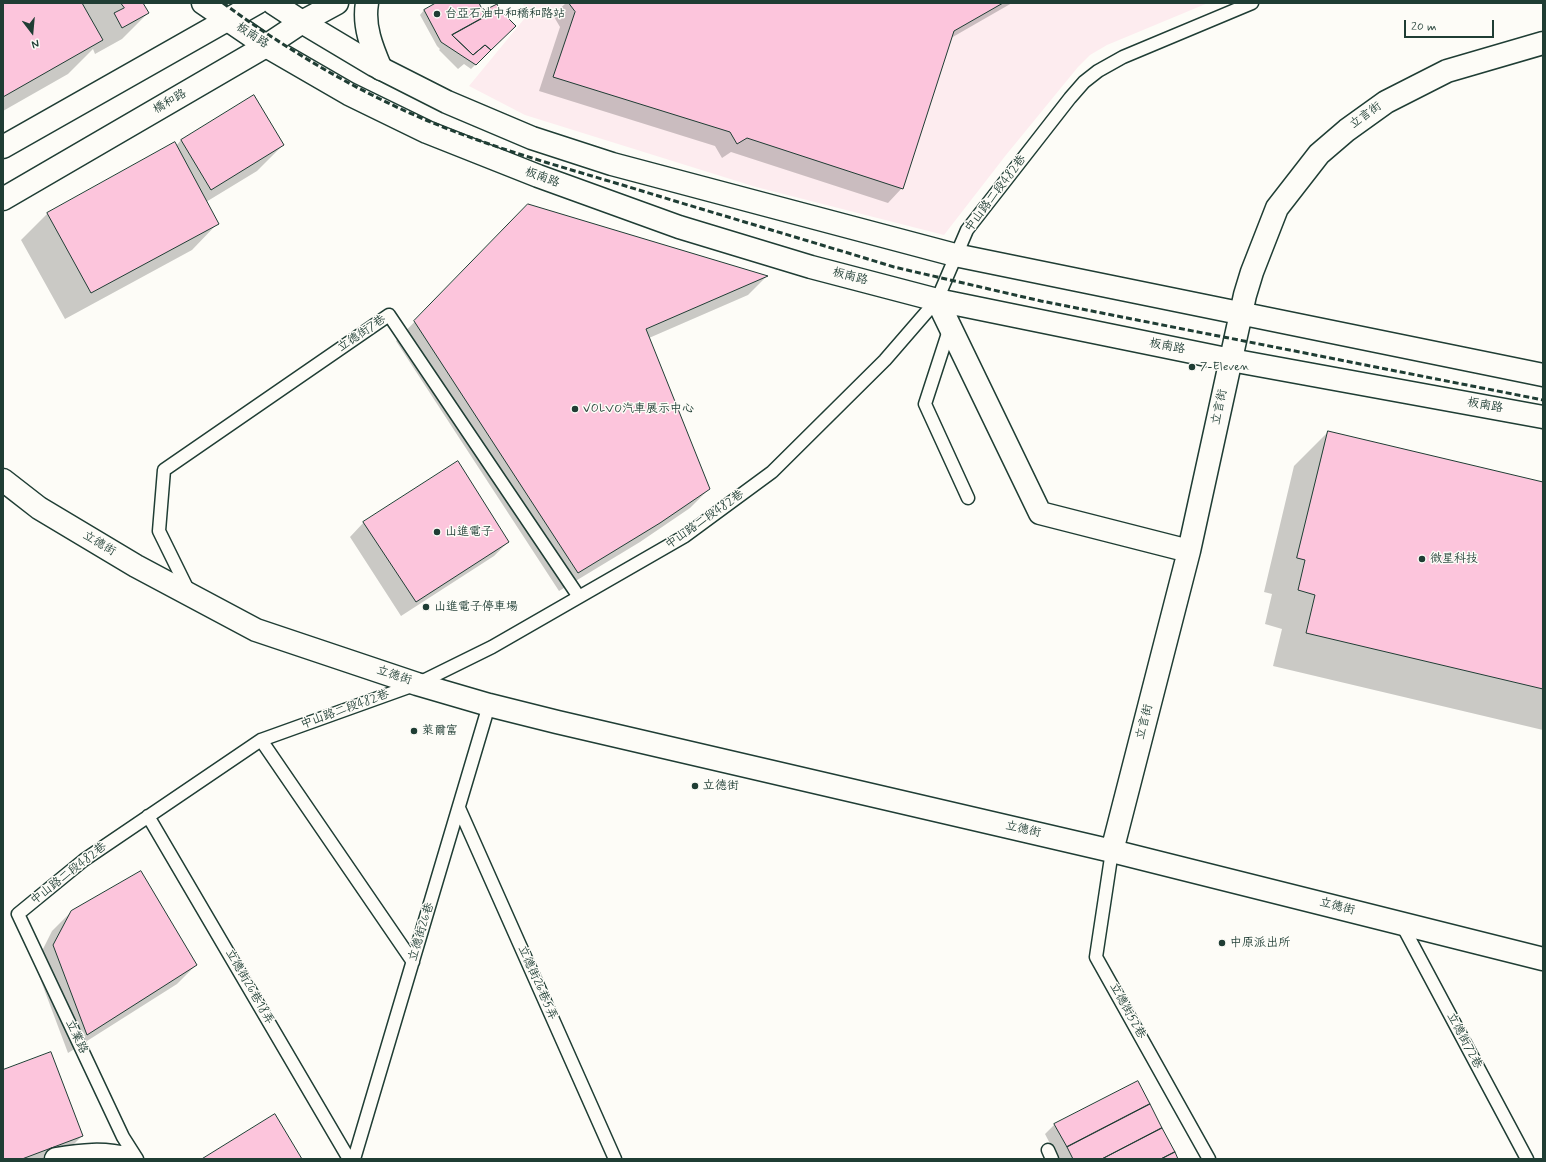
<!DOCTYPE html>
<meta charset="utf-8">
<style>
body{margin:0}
#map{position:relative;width:1546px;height:1162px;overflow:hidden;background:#fdfcf7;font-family:Mynerve,sans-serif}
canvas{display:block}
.frame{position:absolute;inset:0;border:4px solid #1f3d34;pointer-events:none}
.north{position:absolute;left:12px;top:12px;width:40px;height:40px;-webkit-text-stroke:3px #fdfcf7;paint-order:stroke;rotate:164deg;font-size:11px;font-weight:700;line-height:16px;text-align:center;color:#1f3d34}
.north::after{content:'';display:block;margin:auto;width:14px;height:18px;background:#1f3d34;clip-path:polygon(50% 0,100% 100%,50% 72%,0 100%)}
.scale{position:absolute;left:1404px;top:20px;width:90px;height:18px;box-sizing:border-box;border:2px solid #1f3d34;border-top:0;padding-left:5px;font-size:12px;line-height:14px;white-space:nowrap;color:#1f3d34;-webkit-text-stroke:3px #fdfcf7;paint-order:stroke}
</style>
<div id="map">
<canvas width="1546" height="1162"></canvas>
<div class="frame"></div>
<div class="north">N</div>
<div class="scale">20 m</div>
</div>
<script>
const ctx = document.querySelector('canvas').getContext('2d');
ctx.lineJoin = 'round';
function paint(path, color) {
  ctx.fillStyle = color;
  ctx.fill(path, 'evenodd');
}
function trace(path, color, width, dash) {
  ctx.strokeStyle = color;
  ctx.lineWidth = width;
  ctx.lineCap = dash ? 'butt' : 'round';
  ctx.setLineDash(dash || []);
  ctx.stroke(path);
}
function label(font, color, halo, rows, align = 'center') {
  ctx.font = font + ' Mynerve,"LXGW WenKai TC",sans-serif';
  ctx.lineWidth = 3;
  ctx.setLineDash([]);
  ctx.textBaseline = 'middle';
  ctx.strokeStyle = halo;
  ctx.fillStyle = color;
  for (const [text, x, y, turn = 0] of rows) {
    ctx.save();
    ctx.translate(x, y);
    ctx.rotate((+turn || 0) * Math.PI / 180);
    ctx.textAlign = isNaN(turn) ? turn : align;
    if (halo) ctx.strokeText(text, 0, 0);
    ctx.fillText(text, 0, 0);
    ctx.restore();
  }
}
paint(new Path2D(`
 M522,3H1208L1107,45L1090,55L1078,67L1006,155L944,235L756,187L525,115L469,86L529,13Z`), '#fdecef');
paint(new Path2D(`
 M3,3H142L148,13L122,39L95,54L93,49L68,74L3,111Z
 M438,3H478L483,12L498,9L514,26L471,69L464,64L458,69L439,50L440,49L437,46L420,15L424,10Z
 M566,3H1012L951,38L902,188L888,203L731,152L722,158L715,146L539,91L560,27L553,15Z
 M254,97L283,145L257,171L206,202L218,223L192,250L65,319L21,240L48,213L176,146L181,140Z
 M509,224L766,277L748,295L649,338L709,489L690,508L640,542L559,591L396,341Z
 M1328,432L1543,483V730L1273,666L1282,629L1265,624L1272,594L1264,592L1294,466Z
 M364,522L508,542L494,556L401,616L350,537Z
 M71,912L196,965L177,984L68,1053L35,965L52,931Z
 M3,1072L82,1136L63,1155L51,1159H3Z
 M1055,1124L1177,1159H1058L1045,1134Z`), '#0003');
const building = new Path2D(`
 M3,3H82L103,40L3,97Z
 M121,3H143L149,13L122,28L114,13L124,8Z
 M436,3H479L483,11L497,4L499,9L452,35L473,55L485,45L491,50L476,65L441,42L424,10Z
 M569,3H1003L954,31L903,189L747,138L737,144L730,132L553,77L575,12Z
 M499,9L516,26L491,50L485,45L473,55L452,35Z
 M254,95L284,145L211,190L181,140Z
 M175,142L219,224L91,293L47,213Z
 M528,204L768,276L646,329L710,489L660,523L578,573L414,321Z
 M1328,431L1543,482V689L1306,633L1315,595L1298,590L1305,560L1297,558Z
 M458,461L509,542L416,602L363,522Z
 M141,871L197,965L87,1035L53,945L71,911Z
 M51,1052L83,1136L22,1159H3V1070Z
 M1138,1081L1150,1104L1067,1147L1054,1124Z
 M1150,1104L1162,1128L1102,1159H1073L1067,1147Z
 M275,1114L302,1159H202Z
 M1162,1128L1175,1152L1161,1159H1102Z
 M1175,1152L1178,1159H1161Z`);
paint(building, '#fcc5dc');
trace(building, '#1f3d34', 1);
const service = new Path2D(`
 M950,327L925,404L968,498
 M189,592L159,531L164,470L389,315L579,597
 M261,740L413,962
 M459,808L615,1159
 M148,816L349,1159
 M1112,851L1096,957L1209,1159
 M1401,923L1527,1159
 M1048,1150L1052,1159
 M137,1159L123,1137L18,914L84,860L261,740L417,684L492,647L685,536L772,472L885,360L937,300L967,230L1070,98L1084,82L1098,71L1123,57L1252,3
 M354,1159L489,705`);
const minor = new Path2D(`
 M203,3L266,46L349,94L427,132L538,176L679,227L811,267L937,300L1231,360L1543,417
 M273,3L302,22L374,65L447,102L532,138L612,164L955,255L1543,375
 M937,300L1040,513L1189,551
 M3,480L39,508L136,566L256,630L417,684L489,705L557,722L1112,851L1543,959
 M1112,851L1189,551L1245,295L1252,272L1277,208L1319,154L1347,130L1386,102L1447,71L1543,43`);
const tertiary = new Path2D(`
 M367,3C363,26 372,48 381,69
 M3,147L257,3
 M3,199L266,46L302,22L337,3
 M56,1159C81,1155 104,1152 128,1159`);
trace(service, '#1f3d34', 15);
trace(minor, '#1f3d34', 25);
trace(tertiary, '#1f3d34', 25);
trace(service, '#fdfcf7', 12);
trace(minor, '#fdfcf7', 22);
trace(tertiary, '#fdfcf7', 22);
trace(new Path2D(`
 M223,3C279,44 338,80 401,109C474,143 552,164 629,187C717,214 806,240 894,267L1041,301L1543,400`), '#1f3d34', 3, [6, 3]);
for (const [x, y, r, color] of [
 [437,14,4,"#1f3d34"],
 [1192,367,4,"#1f3d34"],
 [575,409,4,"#1f3d34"],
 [437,532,4,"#1f3d34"],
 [1422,559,4,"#1f3d34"],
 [426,607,4,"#1f3d34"],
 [414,731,4,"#1f3d34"],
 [695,786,4,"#1f3d34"],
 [1222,943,4,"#1f3d34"]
]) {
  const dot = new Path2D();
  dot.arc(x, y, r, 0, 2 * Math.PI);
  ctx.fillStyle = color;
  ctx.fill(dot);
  trace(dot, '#fdfcf7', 1.5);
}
label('12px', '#1f3d34', '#fdfcf7', [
 ["台亞石油中和穚和路站",445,14],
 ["7-Eleven",1200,367],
 ["VOLVO汽車展示中心",583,409],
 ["山進電子",445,532],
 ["微星科技",1430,559],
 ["山進電子停車場",434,607],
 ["萊爾富",422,731],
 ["立德街",703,786],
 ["中原派出所",1230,943]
], 'left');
label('12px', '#1f3d34', '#fdfcf7', [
 ["板南路",252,36,33],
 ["橋和路",170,102,-30],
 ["立言街",1366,116,-36],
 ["板南路",542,178,20],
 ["中山路二段482巷",996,194,-53],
 ["板南路",850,277,14],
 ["立德街7巷",362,334,-34],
 ["板南路",1167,347,11],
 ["板南路",1485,406,10],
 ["立言街",1220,407,-78],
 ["中山路二段482巷",705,520,-35],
 ["立德街",99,544,31],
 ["立德街",394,676,18],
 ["中山路二段482巷",345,710,-20],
 ["立言街",1145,722,-76],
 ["立德街",1023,830,13],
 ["中山路二段482巷",69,874,-38],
 ["立德街",1337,907,14],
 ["立德街26巷",422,932,-73],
 ["立德街26巷5弄",537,983,66],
 ["立德街26巷18弄",249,987,60],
 ["立德街52巷",1127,1011,61],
 ["立業路",76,1037,65],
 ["立德街72巷",1464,1041,62]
]);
</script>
